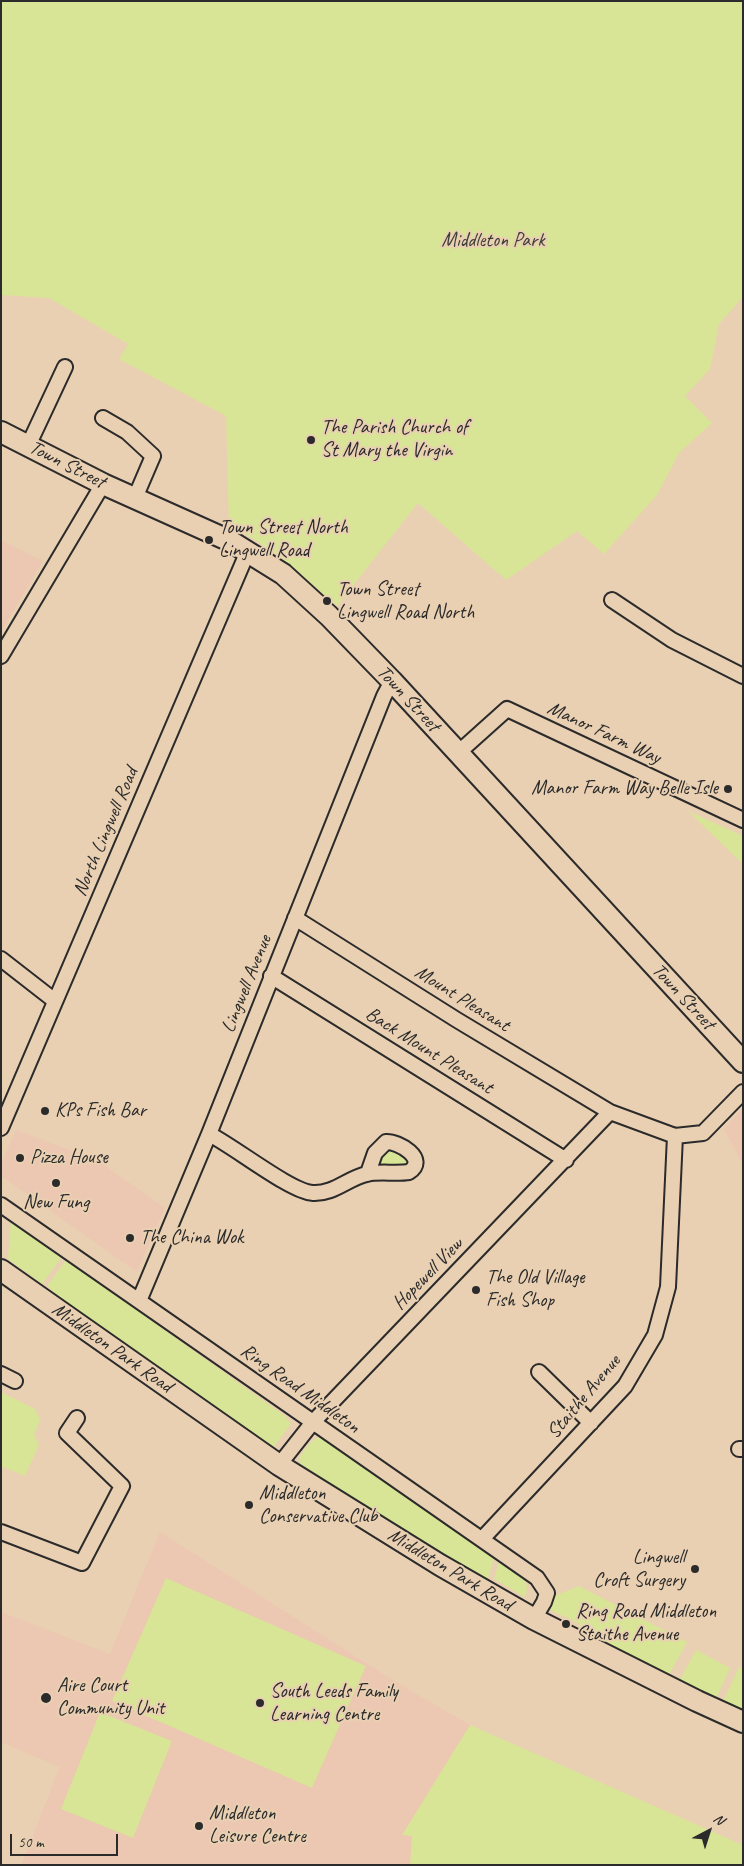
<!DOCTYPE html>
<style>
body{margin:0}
#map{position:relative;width:744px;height:1866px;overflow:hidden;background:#ead0b2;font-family:Caveat,sans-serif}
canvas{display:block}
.frame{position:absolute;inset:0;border:2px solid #2b2b2b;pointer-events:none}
.north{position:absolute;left:684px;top:1806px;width:50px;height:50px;-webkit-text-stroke:4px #ead0b2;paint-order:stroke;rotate:40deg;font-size:14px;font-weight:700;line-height:20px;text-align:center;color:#2b2b2b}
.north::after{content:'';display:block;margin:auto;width:18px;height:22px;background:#2b2b2b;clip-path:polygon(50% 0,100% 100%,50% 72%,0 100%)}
.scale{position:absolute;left:10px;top:1834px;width:108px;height:22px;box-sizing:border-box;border:2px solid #2b2b2b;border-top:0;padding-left:6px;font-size:15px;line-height:18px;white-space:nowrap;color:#2b2b2b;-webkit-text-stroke:4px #ead0b2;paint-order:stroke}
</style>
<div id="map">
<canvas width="744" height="1866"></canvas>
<div class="frame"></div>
<div class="north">N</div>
<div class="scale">50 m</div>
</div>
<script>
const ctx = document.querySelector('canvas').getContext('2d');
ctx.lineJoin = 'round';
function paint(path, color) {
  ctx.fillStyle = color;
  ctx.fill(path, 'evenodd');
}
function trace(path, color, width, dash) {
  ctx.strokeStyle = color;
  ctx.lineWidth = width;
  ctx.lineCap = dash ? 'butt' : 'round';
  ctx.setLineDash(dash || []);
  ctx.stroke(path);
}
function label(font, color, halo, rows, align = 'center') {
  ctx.font = font + ' Caveat,sans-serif';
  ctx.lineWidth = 4;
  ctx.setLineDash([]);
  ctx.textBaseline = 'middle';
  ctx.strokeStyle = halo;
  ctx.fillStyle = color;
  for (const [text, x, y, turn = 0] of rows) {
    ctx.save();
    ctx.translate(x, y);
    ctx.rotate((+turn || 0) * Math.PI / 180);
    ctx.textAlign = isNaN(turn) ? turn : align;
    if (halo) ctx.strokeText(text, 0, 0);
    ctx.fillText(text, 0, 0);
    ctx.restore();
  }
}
paint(new Path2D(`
 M1,540L43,561L1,632Z
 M743,1108V1165L724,1129Z
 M16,1130L98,1161L165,1208L137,1272L1,1176V1164Z
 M160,1532L394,1681L470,1725L403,1835L412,1836L410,1865H21L60,1767L1,1742V1612L110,1654Z`), '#ecc7b1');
paint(new Path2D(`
 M1,1H743V297L719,324L710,369L685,396L712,423L679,453L657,495L604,554L577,531L506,580L418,503L337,606C301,574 273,548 229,525L226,416L119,359L128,344L49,298L1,295Z
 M688,811L743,836V864Z
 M389,1148L399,1152L407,1159L406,1165L403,1167L377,1166L376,1162Z
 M11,1222L61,1258L42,1284L8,1259Z
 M66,1260L285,1416L291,1424L272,1449L49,1296L53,1291L47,1286Z
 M1,1392L35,1409L40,1420L34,1435L39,1445L25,1476L1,1466Z
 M322,1436L495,1554L487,1582L302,1468L299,1459C303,1450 312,1438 322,1436Z
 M500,1558C513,1567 533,1579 525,1597L494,1579Z
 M166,1578L366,1666L312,1788L112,1701Z
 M579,1586L687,1642L668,1677L577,1630L580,1624L546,1608L554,1596Z
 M696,1650L730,1668L716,1699L679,1681Z
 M739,1667L743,1669V1711L723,1702Z
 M100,1712L172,1741L133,1838L61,1809Z
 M470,1725L743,1845V1865H410L412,1836L402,1835Z`), '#d8e496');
const street = new Path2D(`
 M103,418L127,432L153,456L135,498
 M28,446L65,367
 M612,600L672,640L743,676
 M1,656L103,484
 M458,753L507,709L743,820
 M295,918L457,1020L610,1112L675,1136L703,1133L743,1092
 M1,959L55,1001
 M271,976L566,1160
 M1,1128L248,551
 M209,1134C235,1147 291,1192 313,1193C334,1194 348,1178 367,1174C376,1171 397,1174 409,1172C429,1159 398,1141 386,1142L375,1153L368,1173
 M1,1205L537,1578L547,1593L544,1602L534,1619
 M139,1301L209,1134L384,696L392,681
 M539,1372L591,1423
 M1,1374L15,1381
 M739,1449H743
 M279,1465L313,1422L610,1112
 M1,1532L82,1563L122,1486L67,1433L77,1418
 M482,1539L625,1386L655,1335L668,1287L675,1136`);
const secondary = new Path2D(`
 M1,432L103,484L230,541L283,574L329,616L392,681L743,1062
 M1,1270L279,1465L440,1565L534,1619L697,1701L743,1722`);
trace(street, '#2b2b2b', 18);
trace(secondary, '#2b2b2b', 24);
trace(street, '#ead0b2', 14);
trace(secondary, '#ead0b2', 20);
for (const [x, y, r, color] of [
 [311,440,5,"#2b2b2b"],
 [209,540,5,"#2b2b2b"],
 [327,601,5,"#2b2b2b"],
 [728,789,5,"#2b2b2b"],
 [45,1111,5,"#2b2b2b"],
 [20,1158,5,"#2b2b2b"],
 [56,1183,5,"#2b2b2b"],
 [130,1238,5,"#2b2b2b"],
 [476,1290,5,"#2b2b2b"],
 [249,1505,5,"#2b2b2b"],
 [695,1569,5,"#2b2b2b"],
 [566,1624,5,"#2b2b2b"],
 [46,1698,6,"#2b2b2b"],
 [260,1703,5,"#2b2b2b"],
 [199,1826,5,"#2b2b2b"]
]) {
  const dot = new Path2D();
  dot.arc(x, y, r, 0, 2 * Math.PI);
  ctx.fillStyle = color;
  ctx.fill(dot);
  trace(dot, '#ead0b2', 2);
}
label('20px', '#3c3e36', '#ead0b2', [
 ["Middleton Park",493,241]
]);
label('20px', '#2b2b2b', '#ead0b2', [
 ["The Parish Church of",321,428],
 ["St Mary the Virgin",321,451],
 ["Town Street North",219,528],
 ["Lingwell Road",219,551],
 ["Town Street",337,590],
 ["Lingwell Road North",337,613],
 ["Manor Farm Way Belle Isle",718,789,"right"],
 ["KPs Fish Bar",55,1111],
 ["Pizza House",30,1158],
 ["New Fung",56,1203,"center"],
 ["The China Wok",140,1238],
 ["The Old Village",486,1278],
 ["Fish Shop",486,1301],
 ["Middleton",259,1494],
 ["Conservative Club",259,1517],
 ["Lingwell",685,1558,"right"],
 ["Croft Surgery",685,1581,"right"],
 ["Ring Road Middleton",576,1612],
 ["Staithe Avenue",576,1635],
 ["Aire Court",57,1686],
 ["Community Unit",57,1709],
 ["South Leeds Family",270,1692],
 ["Learning Centre",270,1715],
 ["Middleton",209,1814],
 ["Leisure Centre",209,1837]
], 'left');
label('20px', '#2b2b2b', '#ead0b2', [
 ["Town Street",67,465,27],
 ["Town Street",408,699,47],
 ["Manor Farm Way",604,733,25],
 ["North Lingwell Road",106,832,-67],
 ["Lingwell Avenue",247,984,-68],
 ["Town Street",683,997,47],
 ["Mount Pleasant",462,999,32],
 ["Back Mount Pleasant",429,1051,32],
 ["Hopewell View",428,1274,-46],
 ["Middleton Park Road",112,1348,35],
 ["Ring Road Middleton",300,1389,35],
 ["Staithe Avenue",584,1397,-50],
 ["Middleton Park Road",450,1570,31]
]);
</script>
